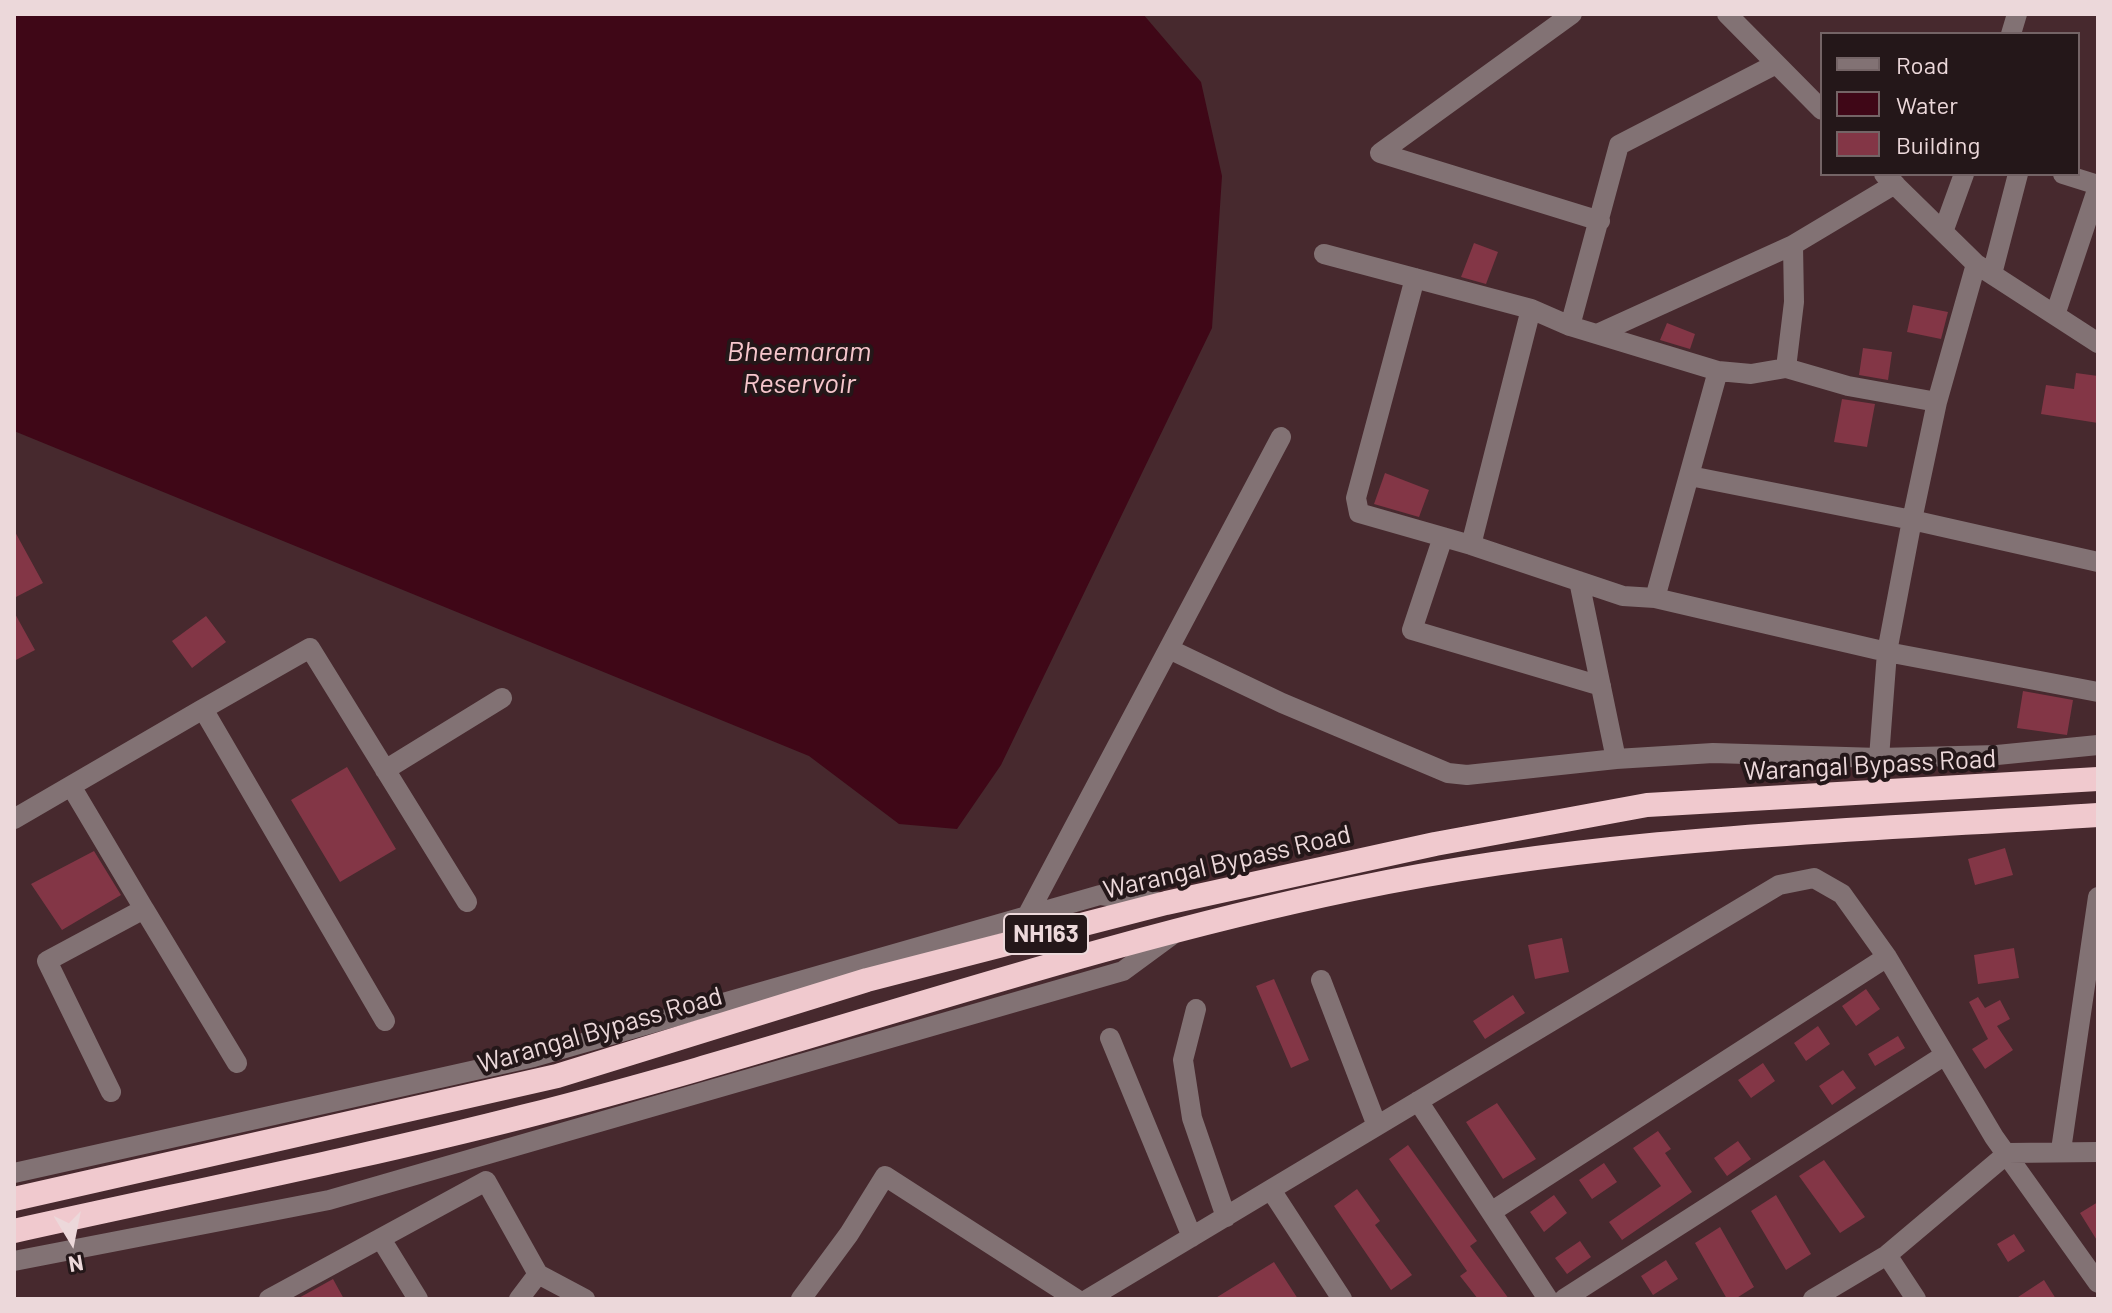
<!DOCTYPE html>
<style>
body{margin:0}
#map{position:relative;width:2112px;height:1313px;overflow:hidden;background:#47292e;font-family:Barlow,sans-serif}
canvas{display:block}
.frame{position:absolute;inset:0;border:16px solid #ecd8da;pointer-events:none}
.legend{position:absolute;left:1820px;top:32px;width:260px;height:144px;box-sizing:border-box;background:#241719;border:2px solid #746466;margin:0;padding:10px 14px;list-style:none;font-size:24px;color:#ecd8da}
.legend li{display:flex;align-items:center;gap:16px;height:40px}
.legend b{width:40px;border:2px solid #746466}
.north{position:absolute;left:32px;top:1201px;width:80px;height:80px;-webkit-text-stroke:6px #241719;paint-order:stroke;rotate:170deg;font-size:22px;font-weight:700;line-height:32px;text-align:center;color:#ecd8da}
.north::after{content:'';display:block;margin:auto;width:28px;height:36px;background:#ecd8da;clip-path:polygon(50% 0,100% 100%,50% 72%,0 100%)}
</style>
<div id="map">
<canvas width="2112" height="1313"></canvas>
<div class="frame"></div>
<ul class="legend">
<li><b style="height:10px;background:#827274"></b>Road</li>
<li><b style="height:22px;background:#3f0717"></b>Water</li>
<li><b style="height:22px;background:#833646"></b>Building</li>
</ul>
<div class="north">N</div>
</div>
<script>
const ctx = document.querySelector('canvas').getContext('2d');
ctx.lineJoin = 'round';
function paint(path, color) {
  ctx.fillStyle = color;
  ctx.fill(path, 'evenodd');
}
function trace(path, color, width, dash) {
  ctx.strokeStyle = color;
  ctx.lineWidth = width;
  ctx.lineCap = dash ? 'butt' : 'round';
  ctx.setLineDash(dash || []);
  ctx.stroke(path);
}
function label(font, color, halo, rows, align = 'center') {
  ctx.font = font + ' Barlow,sans-serif';
  ctx.lineWidth = 8;
  ctx.setLineDash([]);
  ctx.textBaseline = 'middle';
  ctx.strokeStyle = halo;
  ctx.fillStyle = color;
  for (const [text, x, y, turn = 0] of rows) {
    ctx.save();
    ctx.translate(x, y);
    ctx.rotate((+turn || 0) * Math.PI / 180);
    ctx.textAlign = isNaN(turn) ? turn : align;
    if (halo) ctx.strokeText(text, 0, 0);
    ctx.fillText(text, 0, 0);
    ctx.restore();
  }
}
paint(new Path2D(`
 M14,14H1143L1201,82L1222,176L1212,328L1001,765L957,829L899,824L809,756L14,431Z`), '#3f0717');
paint(new Path2D(`
 M1474,243L1498,252L1486,284L1461,277Z
 M1913,305L1948,312L1941,339L1907,332Z
 M1667,323L1695,334L1690,349L1660,340Z
 M1863,348L1892,352L1888,380L1859,375Z
 M2076,373L2098,376V423L2041,414L2046,385L2074,389Z
 M1842,399L1875,404L1867,447L1834,442Z
 M1385,473L1429,490L1419,517L1374,504Z
 M14,530L43,583L14,598Z
 M14,612L35,650L14,661Z
 M206,616L226,642L192,668L172,641Z
 M2023,691L2073,700L2067,735L2017,728Z
 M347,767L396,849L340,882L291,800Z
 M2005,848L2013,875L1975,885L1968,859Z
 M94,851L121,895L62,930L31,884Z
 M1562,938L1569,972L1535,979L1528,945Z
 M2014,948L2019,978L1978,984L1974,955Z
 M1274,979L1309,1060L1291,1068L1256,986Z
 M1866,989L1880,1009L1856,1026L1842,1006Z
 M1513,995L1525,1013L1485,1039L1473,1021Z
 M1978,997L1985,1008L2000,1000L2010,1019L1997,1026L2013,1050L1985,1069L1972,1049L1988,1039L1969,1002Z
 M1818,1026L1830,1044L1806,1061L1794,1043Z
 M1898,1036L1905,1048L1875,1066L1868,1054Z
 M1763,1063L1775,1081L1751,1098L1738,1080Z
 M1843,1070L1856,1088L1832,1105L1819,1086Z
 M1497,1103L1536,1159L1503,1179L1466,1122Z
 M1658,1131L1671,1149L1665,1153L1692,1192L1622,1240L1609,1222L1661,1186L1633,1148Z
 M1738,1141L1751,1159L1727,1176L1714,1158Z
 M1408,1145L1477,1241L1470,1246L1509,1299H1478L1460,1276L1467,1271L1389,1159Z
 M1824,1160L1865,1217L1840,1233L1799,1176Z
 M1604,1163L1617,1182L1592,1199L1579,1180Z
 M1357,1189L1380,1221L1375,1225L1412,1275L1391,1290L1334,1206Z
 M1554,1195L1567,1213L1544,1232L1530,1212Z
 M1776,1195L1811,1254L1786,1270L1751,1211Z
 M2098,1202V1242L2080,1213Z
 M1720,1227L1754,1287L1735,1299H1727L1695,1243Z
 M2014,1234L2025,1251L2008,1262L1997,1244Z
 M1580,1241L1591,1257L1567,1274L1555,1258Z
 M1666,1260L1678,1279L1653,1295L1641,1276Z
 M1274,1262L1298,1299H1214Z
 M333,1279L344,1299H297Z
 M2044,1280L2056,1299H2015Z`), '#833646');
trace(new Path2D(`
 M1572,14L1380,153L1600,221
 M1727,14L1822,110
 M2011,34L2017,14
 M1884,174L1976,264L2098,343
 M2063,174L2098,185
 M1943,232L1964,174
 M1324,254L1531,309L1570,326L1718,371L1751,374L1786,368L1848,386L1937,402
 M1992,274L2018,174
 M1415,278L1356,498L1359,513L1471,545L1623,596L1655,598L1887,652L2098,692
 M2055,315L2098,187
 M1570,326L1619,145L1776,64
 M1597,334L1793,245L1895,184
 M1786,368L1794,302L1793,245
 M1690,476L1912,520L2098,562
 M1443,537L1412,630L1601,686
 M1471,545L1531,309
 M1579,581L1616,759
 M1655,598L1718,371
 M1169,649L1282,703L1448,773L1467,775L1616,759L1713,753L1879,758L1997,755L2098,745
 M203,709L310,648L467,902
 M1879,758L1887,652L1912,520L1937,402L1976,264
 M385,770L502,698
 M71,786L144,909L47,961L111,1092
 M14,819L203,709L385,1021
 M144,909L237,1063
 M1027,916L1281,437
 M1321,980L1377,1126
 M1196,1009L1183,1060L1192,1118L1226,1217
 M1110,1038L1192,1237
 M1418,1101L1548,1299
 M2061,1150L2098,897
 M14,1173L534,1057L1100,895L1158,902
 M1271,1190L1342,1299
 M1491,1212L1887,957
 M381,1239L418,1299
 M1887,1255L1916,1299
 M14,1261L329,1200L1123,971L1172,935
 M269,1299L486,1181L538,1274L585,1299
 M519,1299L538,1274
 M801,1299L849,1234L885,1176L1076,1299
 M1088,1299L1779,885L1814,878L1842,894L1887,957L1994,1137L2098,1283
 M1564,1299L1945,1055
 M1813,1299L1887,1255L2008,1153L2098,1152`), '#827274', 20);
trace(new Path2D(`
 M14,1199L557,1076L867,980L1166,903L1435,844L1647,805L2098,779
 M14,1231C185,1193 357,1159 526,1116C803,1046 1073,947 1353,889C1599,837 1848,831 2098,815`), '#f0c9ce', 24);
for (const [x, y, w] of [
 [1046,934,84]
]) {
  const box = new Path2D();
  box.roundRect(x - w / 2, y - 20, w, 40, 6);
  ctx.fillStyle = '#241719';
  ctx.fill(box);
  trace(box, '#ecd8da', 2);
}
label('bold 24px', '#ecd8da', null, [
 ["NH163",1046,934]
]);
label('26px', '#ecd8da', '#241719', [
 ["Warangal Bypass Road",1870,765,-3],
 ["Warangal Bypass Road",1227,862,-13],
 ["Warangal Bypass Road",600,1030,-16]
]);
label('italic 28px', '#f6c6cc', '#241719', [
 ["Bheemaram",799,352],
 ["Reservoir",799,384]
]);
</script>
